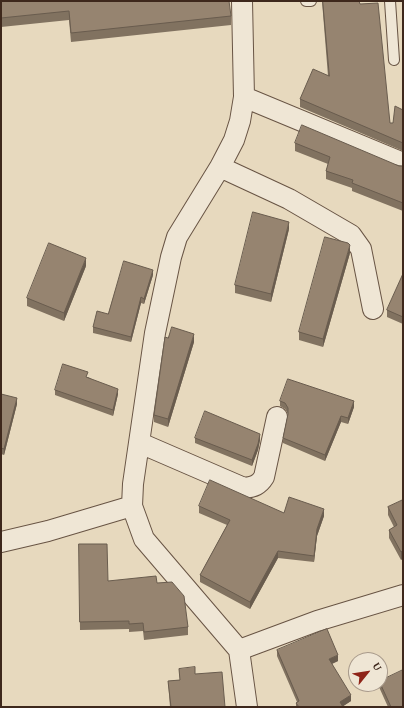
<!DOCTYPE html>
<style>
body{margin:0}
#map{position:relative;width:404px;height:708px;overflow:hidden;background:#e7d9be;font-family:"Gentium Book Plus",serif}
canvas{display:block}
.frame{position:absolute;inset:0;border:2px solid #3e281c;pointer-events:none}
.north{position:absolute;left:348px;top:652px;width:40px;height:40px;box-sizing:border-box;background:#efe6d5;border:1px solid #a89a8b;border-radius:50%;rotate:60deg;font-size:11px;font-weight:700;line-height:16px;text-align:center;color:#3e281c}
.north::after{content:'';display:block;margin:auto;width:14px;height:18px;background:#8f2418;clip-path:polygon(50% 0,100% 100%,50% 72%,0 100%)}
</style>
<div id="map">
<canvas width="404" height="708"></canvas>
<div class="frame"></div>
<div class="north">U</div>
</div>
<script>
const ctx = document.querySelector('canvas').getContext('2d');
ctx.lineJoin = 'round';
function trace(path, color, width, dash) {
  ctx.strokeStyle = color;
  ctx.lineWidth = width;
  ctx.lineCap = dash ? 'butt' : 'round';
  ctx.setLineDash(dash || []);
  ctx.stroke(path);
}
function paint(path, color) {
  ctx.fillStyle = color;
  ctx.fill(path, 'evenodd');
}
const lane = new Path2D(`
 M306,1H311
 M390,1L394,60`);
const street = new Path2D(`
 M242,1L244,97L240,121L234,140L220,167L177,237L171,257L155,333L133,484L132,506L144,539L239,650L247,707
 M244,97L403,163
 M220,167L289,199L351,235L361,249L373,309
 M140,443L244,488C254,487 259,485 264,477L277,417
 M1,542L48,531L132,506
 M239,650L317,621L403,595`);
trace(lane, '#685444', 12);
trace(street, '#685444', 22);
trace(lane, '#efe6d5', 10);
trace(street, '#efe6d5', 20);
paint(new Path2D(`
 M1,1L231,16V25L71,42L69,20L1,27Z
 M322,1H359L360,4L390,123H393L403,110V151L300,107V99L328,76Z
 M295,143L403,166V211L352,191V188L326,179V171L328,164L295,151Z
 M289,229L271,302L235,293V285Z
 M350,253L323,347L299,340V332Z
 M86,266L64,321L27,306V298Z
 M403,274V324L387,317V310Z
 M153,275L144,304L141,303L131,342L93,333V327Z
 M168,338L194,342L168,427L154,422V415Z
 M88,377L118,394L113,416L55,395V390Z
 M1,394L17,404L4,455L1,454Z
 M280,401L354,407L348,424L341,422L325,461L283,443V438L288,414L285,409L280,406Z
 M195,438L260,440L258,450L252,466L195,443Z
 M403,500V558L401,560L389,538V530L394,527L388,515V507Z
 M199,506L284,513L324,516L317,536L314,562L278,558L250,609L200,582V575L227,525L199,513Z
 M79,544L108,581L157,583L188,627V635L144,640L143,631L129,632V629L80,630Z
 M277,650L338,661L332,664L351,701L343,706V707H296V703L297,702L277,656Z
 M179,669L195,674L225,707H170L168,681L180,680Z
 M380,681L403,707H388L379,687V684H380Z`), '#817260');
paint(new Path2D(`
 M289,222V229L271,302V294Z
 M350,245V253L323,347V339Z
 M86,258V266L64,321V313Z
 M153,270V275L144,304V299Z
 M141,297V303L131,342V337Z
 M194,334V342L168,427V419Z
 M118,389V394L113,416V410Z
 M17,398V404L4,455V449Z
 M354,401V407L348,424V418Z
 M341,416V422L325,461V455Z
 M260,434V440L258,450L252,466V460Z
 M324,509V516L317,536L314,562V556L317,529Z
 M403,550V558L401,560V552Z
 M278,551V558L250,609V602Z
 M338,655V661L329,665V659Z
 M351,695V701L342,707L340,702Z`), '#695c4e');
const building = new Path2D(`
 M1,1H229L231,16L71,33L69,11L1,18Z
 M323,1H359L360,4L378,3L390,123H393L395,106L403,110V143L300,99L313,69L329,76Z
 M302,125L399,166H403V203L352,183L353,180L326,171L330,157L295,143Z
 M253,212L289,222L271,294L235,285Z
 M325,237L348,243L350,245L323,339L299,332Z
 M49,243L86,258L64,313L27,298Z
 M124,261L153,270L144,299L141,297L131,337L93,327L97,311L108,314Z
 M403,274V317L387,310Z
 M172,327L194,334L168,419L154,415L165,337L168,338Z
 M63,364L88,372L86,377L118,389L113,410L55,390Z
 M288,379L354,401L348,418L341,416L325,455L283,438L288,414V408L285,403L280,401Z
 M1,394L17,398L4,449L1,448Z
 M205,411L260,434L258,444L252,460L195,438Z
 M210,480L284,513L289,497L324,509L317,529L314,556L278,551L250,602L200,575L230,520L199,506Z
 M403,500V550L401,552L389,530L397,525L388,507Z
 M79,544H107L108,581L156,576L157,583L172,582L184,596L188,627L144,632L143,623L129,624V621L80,622Z
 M327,629L338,655L329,659L351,695L340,702L343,707H299L296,703L299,701L277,650Z
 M195,667V674L222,672L225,707H171L168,681L180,680L179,669Z
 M403,670V707H391L380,683V681Z`);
paint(building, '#968470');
trace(building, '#695c4e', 1);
</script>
